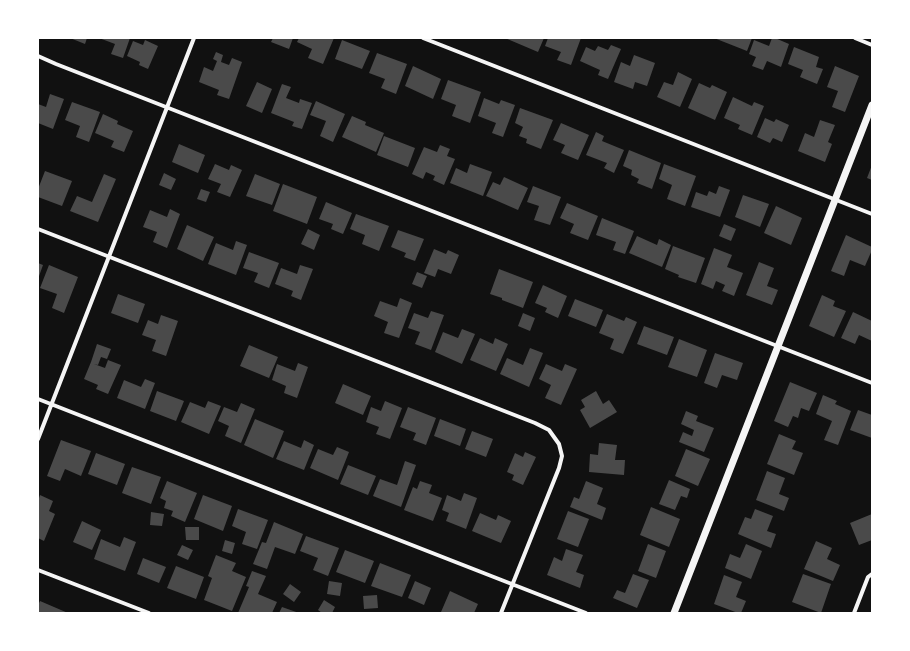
<!DOCTYPE html>
<style>
body{margin:0}
#map{position:relative;width:910px;height:651px;overflow:hidden;background:#111;font-family:Georgia,serif}
canvas{display:block}
.frame{position:absolute;inset:0;border:39px solid #fff;pointer-events:none}
</style>
<div id="map">
<canvas width="910" height="651"></canvas>
<div class="frame"></div>
</div>
<script>
const ctx = document.querySelector('canvas').getContext('2d');
ctx.lineJoin = 'round';
function paint(path, color) {
  ctx.fillStyle = color;
  ctx.fill(path, 'evenodd');
}
function trace(path, color, width, dash) {
  ctx.strokeStyle = color;
  ctx.lineWidth = width;
  ctx.lineCap = dash ? 'butt' : 'round';
  ctx.setLineDash(dash || []);
  ctx.stroke(path);
}
paint(new Path2D(`
 M70,38H87L85,44Z
 M99,38H130L123,58L111,54L115,44Z
 M273,38H293L289,49L271,42Z
 M299,38H334L323,64L308,58L312,49L297,42Z
 M505,38H544L538,52Z
 M548,38H581L571,65L557,60L561,52L545,46Z
 M714,38H752L747,51Z
 M772,38H775L789,44L781,67L767,61L763,70L752,66L756,57L749,54L754,40L769,46Z
 M145,40L158,46L148,69L139,65L140,62L127,56L133,41L143,45Z
 M342,40L370,51L362,69L335,59Z
 M611,45L621,49L608,79L598,75L600,70L580,61L586,47L595,51L598,46L608,50Z
 M794,47L819,57L816,67L823,69L817,84L800,77L803,70L788,64Z
 M216,52L223,55L221,62L229,65L232,58L242,62L229,99L217,95L219,90L199,82L204,67L213,71L217,61L213,59Z
 M377,53L407,64L396,94L381,88L385,79L369,73Z
 M634,55L655,63L647,86L635,82L633,89L614,82L621,62L630,66Z
 M413,66L441,79L433,99L405,86Z
 M835,66L859,76L845,112L832,107L838,91L827,87Z
 M678,72L692,79L680,107L657,97L664,82L673,85Z
 M448,80L481,92L470,123L452,116L456,105L441,99Z
 M257,82L272,89L262,113L246,106Z
 M699,83L710,88L712,85L727,92L715,120L688,108Z
 M282,84L291,87L286,98L299,103L300,99L312,103L302,129L292,126L294,122L271,113Z
 M50,94L64,99L53,129L38,123V104L46,107Z
 M733,97L752,106L754,102L764,106L752,135L738,129L740,125L724,118Z
 M484,98L499,104L501,100L515,105L503,137L492,133L496,123L478,116Z
 M316,101L345,114L333,142L320,136L326,121L310,115Z
 M72,102L100,112L89,142L76,137L80,126L65,120Z
 M520,108L553,120L541,149L526,143L527,139L519,136L523,127L515,123Z
 M103,114L118,121L117,124L133,131L124,152L111,147L114,141L95,133Z
 M352,116L366,122L365,125L384,133L376,152L342,137Z
 M765,118L774,122L776,119L789,125L782,142L773,138L770,143L757,137Z
 M820,120L835,125L828,142L832,144L825,162L798,151L805,133L814,137Z
 M561,123L589,135L578,160L561,153L565,145L553,140Z
 M596,132L604,136L602,141L624,150L614,173L604,168L607,163L586,155Z
 M384,136L415,148L408,167L377,155Z
 M179,144L205,155L198,173L172,162Z
 M440,145L450,149L447,156L455,159L444,185L433,180L435,176L426,172L423,179L412,174L424,147L437,152Z
 M629,150L661,163L652,189L637,183L639,179L631,175L632,170L623,166Z
 M215,164L229,170L231,165L242,170L230,197L217,192L221,184L208,179Z
 M470,164L492,172L483,196L450,183L456,168L467,173Z
 M664,164L696,176L685,206L667,199L672,185L659,179Z
 M872,165V180L867,178Z
 M45,171L72,181L62,206L38,197V189Z
 M164,173L176,179L171,190L159,185Z
 M104,174L116,179L98,222L70,211L77,196L92,202Z
 M255,174L280,184L272,205L246,196Z
 M504,177L528,188L518,210L486,196L493,182L500,185Z
 M283,184L317,197L307,224L273,211Z
 M533,186L561,197L550,225L534,220L539,206L527,202Z
 M719,186L730,190L720,217L691,207L696,192L707,196L709,191L716,194Z
 M201,189L210,192L206,202L197,199Z
 M743,195L769,204L760,227L735,217Z
 M326,202L352,213L343,234L331,229L333,224L319,219Z
 M567,203L598,216L588,240L570,233L574,224L560,218Z
 M776,206L802,218L791,245L764,233Z
 M170,209L180,214L167,248L153,242L157,232L143,227L150,210L167,217Z
 M356,214L389,226L379,251L362,244L365,235L350,229Z
 M602,218L634,231L625,254L613,250L616,242L596,235Z
 M724,224L736,229L731,241L719,236Z
 M187,225L214,237L203,261L177,249Z
 M308,229L320,235L314,250L301,244Z
 M398,230L424,239L415,261L404,257L406,253L391,247Z
 M846,235L872,247V250L865,266L850,260L844,276L831,271Z
 M637,236L657,245L659,239L671,245L662,267L629,253Z
 M236,241L247,245L236,275L208,264L216,243L233,250Z
 M673,246L705,258L696,283L678,277L679,275L665,269Z
 M714,248L732,255L727,267L743,273L734,296L722,291L725,285L716,281L713,289L701,284Z
 M434,249L446,254L448,250L459,255L451,274L438,269L435,277L424,273Z
 M249,252L279,263L269,288L254,282L258,273L243,268Z
 M759,262L774,268L767,286L778,290L772,305L746,295Z
 M38,263L43,265L38,279Z
 M49,265L78,277L64,313L52,308L57,294L40,288Z
 M300,265L313,269L301,300L291,296L293,291L275,284L281,268L297,274Z
 M499,269L533,282L523,308L502,300V298L490,294Z
 M417,272L427,276L422,288L412,284Z
 M543,285L567,296L558,318L545,312L547,308L535,303Z
 M118,294L145,304L138,323L111,313Z
 M822,295L835,301L833,306L846,311L834,337L809,326Z
 M400,298L412,303L399,338L384,333L388,322L374,316L380,301L397,307Z
 M575,299L603,310L596,327L568,316Z
 M431,311L444,315L431,350L415,344L420,332L408,328L414,313L428,318Z
 M853,312L872,321V341L859,335L855,344L841,338Z
 M523,313L535,318L530,331L518,326Z
 M607,314L624,321L626,317L637,322L623,354L610,349L614,339L599,333Z
 M161,315L178,321L166,356L152,351L156,340L142,335L148,320L158,324Z
 M644,326L674,337L667,355L637,344Z
 M462,329L475,334L462,364L435,352L443,332L458,338Z
 M480,338L493,344L495,338L508,344L496,371L470,360Z
 M679,339L707,350L697,377L668,367Z
 M97,344L111,349L107,359L101,357L98,365L94,364L105,368L108,360L121,365L108,394L96,389L98,385L84,379L91,362Z
 M249,345L278,357L269,378L240,366Z
 M530,348L543,353L529,387L500,374L507,358L523,365Z
 M715,353L743,363L737,380L722,375L717,388L704,383Z
 M298,363L308,367L297,398L284,393L286,386L272,380L277,364L295,371Z
 M546,364L562,371L565,364L577,369L561,405L545,398L551,385L539,379Z
 M145,379L155,383L145,409L117,398L124,380L141,387Z
 M790,382L817,393L809,411L801,408L798,418L793,416L788,427L774,421Z
 M343,384L371,396L363,415L335,403Z
 M157,391L184,401L176,421L150,411Z
 M596,391L603,404L609,400L617,412L590,428L580,410L585,407L581,400Z
 M823,395L837,401L835,404L851,411L838,445L824,440L832,421L816,414Z
 M208,401L221,406L209,434L181,422L190,402L205,408Z
 M385,401L402,408L390,439L376,434L379,427L366,422L371,407L381,411Z
 M241,403L255,409L241,443L225,436L229,426L218,421L224,407L237,412Z
 M408,407L436,418L426,445L413,440L416,433L400,427Z
 M858,410L872,415V438L850,430Z
 M686,411L698,416L696,421L714,428L704,452L679,442L683,432L692,436L694,430L681,424Z
 M255,419L284,431L273,458L244,445Z
 M440,419L466,429L460,446L434,436Z
 M472,431L493,439L486,457L465,449Z
 M779,434L796,441L792,449L803,453L794,475L767,464Z
 M61,440L91,451L81,476L65,469L60,481L47,476Z
 M304,440L314,445L304,470L276,459L284,441L301,448Z
 M599,443L617,445L615,460H625L624,475L589,472L590,454L598,455Z
 M337,447L349,452L338,480L310,468L318,449L333,455Z
 M686,449L710,459L698,486L675,476Z
 M525,452L536,457L523,485L512,480L514,475L507,472L515,453L523,457Z
 M96,453L125,464L117,485L88,474Z
 M405,461L416,465L401,507L373,496L380,479L397,485Z
 M348,465L376,476L368,495L340,484Z
 M132,467L161,477L151,504L122,493Z
 M767,471L785,478L779,494L789,498L784,511L756,500Z
 M669,480L690,489L687,498L681,496L675,510L659,504Z
 M167,481L197,493L185,522L171,516L173,511L164,508L166,501L160,498Z
 M420,481L432,485L429,493L442,498L433,521L404,510L413,487L417,489Z
 M586,481L603,488L597,504L606,508L602,520L570,507L574,497L579,499Z
 M464,493L477,498L466,529L446,521L449,513L442,510L447,495L461,501Z
 M40,495L53,501L49,511L55,514L44,541L38,538V501Z
 M203,495L232,506L223,531L194,519Z
 M651,507L680,519L669,547L640,535Z
 M238,509L268,520L257,549L242,544L246,532L232,526Z
 M755,509L773,516L767,531L776,534L771,548L738,534L745,517L751,519Z
 M568,511L589,519L578,547L557,539Z
 M151,512L164,514L162,526L150,525Z
 M480,513L496,520L498,515L511,521L501,543L472,531Z
 M872,514V540L859,545L850,523Z
 M82,521L101,530L92,550L73,542Z
 M274,522L303,534L295,554L275,547L267,569L253,564L262,542L266,543Z
 M185,527H199V540H186Z
 M306,536L339,548L328,576L313,570L318,558L300,551Z
 M124,537L136,542L125,571L94,559L101,539L120,547Z
 M225,540L235,543L232,554L222,551Z
 M816,541L832,548L827,559L840,565L833,581L804,569Z
 M648,544L666,551L656,578L638,571Z
 M746,544L762,551L751,579L725,568L730,554L740,558Z
 M182,545L193,550L188,560L177,555Z
 M566,549L583,555L576,572L584,575L580,588L547,575L554,557L562,561Z
 M345,550L374,561L365,583L336,572Z
 M216,555L236,563L232,571L246,577L232,611L204,600L212,578L208,576Z
 M143,558L166,567L159,583L137,574Z
 M380,563L411,575L402,597L371,586Z
 M176,566L204,577L196,599L167,588Z
 M252,571L266,576L258,594L277,602L272,613H238L249,587L246,586Z
 M633,574L649,580L637,608L613,598L617,590L625,593Z
 M803,574L831,584L821,613L792,602Z
 M724,575L742,582L736,597L746,601L741,613H738L714,604Z
 M329,581L342,583L340,596L327,594Z
 M415,581L431,588L424,605L408,598Z
 M290,584L301,592L294,602L283,594Z
 M450,591L478,604L474,613H443L441,612Z
 M377,595L378,608L364,609L363,596Z
 M324,600L335,607L332,613H322L318,610Z
 M40,601L68,613H38V605Z
 M282,607L299,613H279Z`), '#4a4a4a');
trace(new Path2D(`
 M423,38L872,214
 M855,38L872,45
 M38,56L56,64L872,383
 M38,229L535,423L549,430L559,444L562,456L559,468L501,613
 M38,399L586,613
 M38,439L194,38
 M38,570L149,613
 M854,613L868,577L872,574`), '#f5f5f5', 4);
trace(new Path2D(`
 M674,613L872,105`), '#f5f5f5', 7);
</script>
